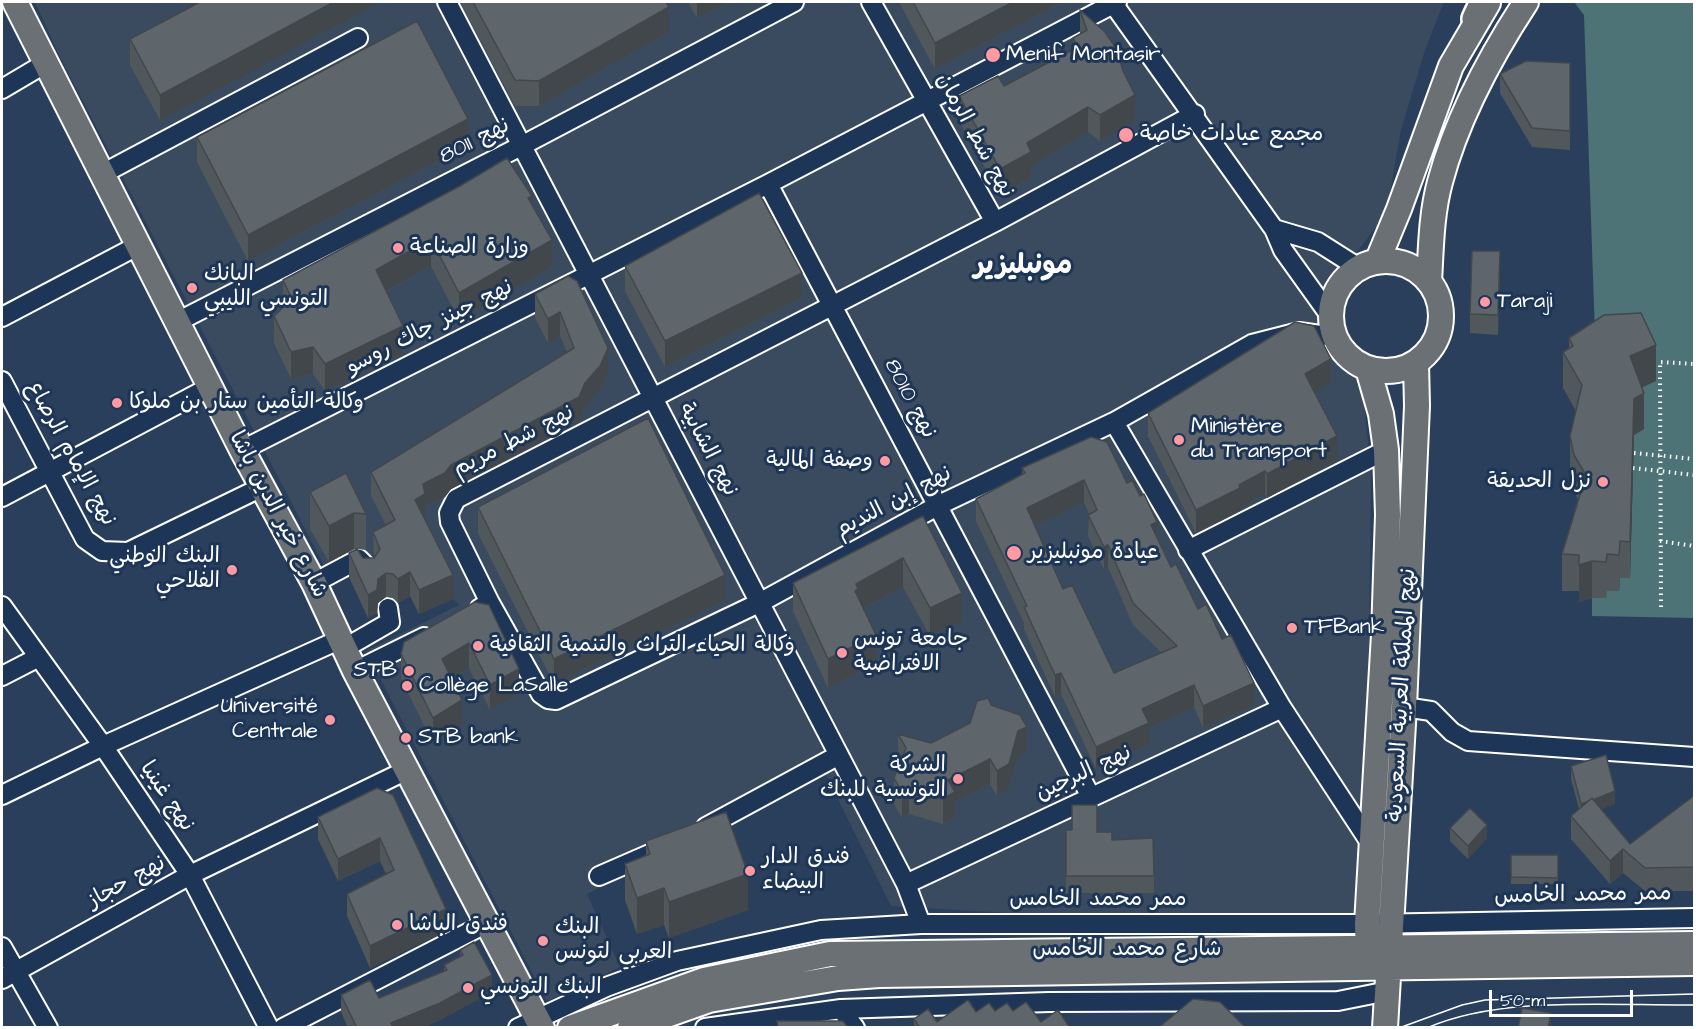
<!DOCTYPE html>
<meta charset="utf-8">
<style>
body{margin:0}
#map{position:relative;width:1696px;height:1029px;overflow:hidden;background:#2a3f5b;font-family:"Architects Daughter",sans-serif}
canvas{display:block}
.frame{position:absolute;inset:0;border:3px solid #fff;pointer-events:none}
.scale{position:absolute;left:1489px;top:990px;width:144px;height:27px;box-sizing:border-box;border:3px solid #fff;border-top:0;padding-left:8px;font-size:18px;line-height:21px;white-space:nowrap;color:#fff;-webkit-text-stroke:4px #1d3557;paint-order:stroke}
</style>
<div id="map">
<canvas width="1696" height="1029"></canvas>
<div class="frame"></div>
<div class="scale">50 m</div>
</div>
<script>
const ctx = document.querySelector('canvas').getContext('2d');
ctx.lineJoin = 'round';
function paint(path, color) {
  ctx.fillStyle = color;
  ctx.fill(path, 'evenodd');
}
function trace(path, color, width, dash) {
  ctx.strokeStyle = color;
  ctx.lineWidth = width;
  ctx.lineCap = dash ? 'butt' : 'round';
  ctx.setLineDash(dash || []);
  ctx.stroke(path);
}
function label(font, color, halo, rows, align = 'center') {
  ctx.font = font + ' "Architects Daughter","Playpen Sans Arabic",sans-serif';
  ctx.lineWidth = 6;
  ctx.setLineDash([]);
  ctx.textBaseline = 'middle';
  ctx.strokeStyle = halo;
  ctx.fillStyle = color;
  for (const [text, x, y, turn = 0] of rows) {
    ctx.save();
    ctx.translate(x, y);
    ctx.rotate((+turn || 0) * Math.PI / 180);
    ctx.textAlign = isNaN(turn) ? turn : align;
    if (halo) ctx.strokeText(text, 0, 0);
    ctx.fillText(text, 0, 0);
    ctx.restore();
  }
}
paint(new Path2D(`
 M35,2H1444L1425,50L1401,130L1386,214L1331,286L1324,320L1330,349L1351,368L1362,388L1371,469L1369,651L1354,920L1107,919L891,906L826,775L587,894L620,967L547,1001L366,651L459,605L453,599L418,531L330,577L60,57Z`), '#3a4b60');
paint(new Path2D(`
 M1574,2H1694V618L1592,616V598L1607,591H1619L1620,578H1630L1634,435L1595,335L1584,15Z`), '#4d7376');
const minor = new Path2D(`
 M447,2L906,884L921,924
 M871,2L995,222L1195,114
 M1112,2L1274,229L1283,250L1331,317
 M2,89L46,63
 M104,173L358,38
 M768,184L1091,797
 M1274,229L1318,242L1359,268
 M2,317L139,245
 M177,322L523,145L794,2
 M2,381L85,539L102,551L128,552L262,487
 M1114,422L1282,708L1371,844
 M242,450L768,184L1117,2
 M2,497L210,387
 M1188,550L1386,450
 M314,583L359,559L367,567
 M490,603L541,694L548,699L556,700L761,602L939,505L1114,422L1252,344L1299,332L1335,337
 M2,606L103,746L190,875L269,1028
 M480,608L490,603L450,522L449,513L456,499L995,222
 M345,648L390,622L388,608
 M355,671L424,637
 M2,676L37,658
 M1404,707L1431,711L1452,732L1468,741L1694,757
 M2,795L103,746L341,639
 M706,827L839,755
 M599,876L668,846
 M906,884L1282,708
 M2,947L48,1028
 M2,979L190,875L407,770
 M841,1009L855,1028
 M283,1028L487,923
 M518,1028L606,987L677,961L821,930L921,924H1367L1694,918
 M705,1028L841,1009L1049,1002L1338,1001L1388,991`);
const major = new Path2D(`
 M15,2L242,450L314,583L355,671L542,1028
 M1331 316a55 55 0 1 1 110 0a55 55 0 1 1-110 0Z
 M1377,262L1399,209L1451,66L1488,3
 M1429,282C1431,249 1431,215 1440,182C1457,118 1490,57 1526,2
 M1368,964L1367,924L1384,634L1388,515L1386,450L1381,414L1368,369
 M570,1028L704,980L830,954L1694,944
 M630,1028L709,1000L838,978L879,975L1694,963
 M1385,1028L1404,707L1417,406L1416,363`);
const highway = new Path2D(`
 M1476,19L1484,2`);
trace(minor, '#fff', 22);
trace(major, '#fff', 28);
trace(highway, '#fff', 32);
trace(new Path2D(`
 M1634,453L1694,459
 M1633,468L1694,475
 M1660,541L1694,546
 M1661,607L1660,362L1694,364`), '#fff', 4, [1.5, 4.5]);
trace(minor, '#1d3557', 18);
trace(major, '#6a7074', 24);
trace(highway, '#6a7074', 27);
trace(new Path2D(`
 M1399,1028L1462,1005L1485,1000L1694,994
 M1427,1028C1501,995 1615,1006 1694,1005`), '#fff', 1.5);
paint(new Path2D(`
 M200,2L160,120L130,65V39Z
 M460,2H666L669,32L539,106H515Z
 M688,2H729L697,18Z
 M899,2H1059V3L935,69Z
 M1080,10L1135,121L1100,141L1088,132L1031,166V177L1000,195L959,121V96L1004,86L1073,49V38L1080,34Z
 M1570,63V150L1532,147L1500,93V74Z
 M197,137L468,145L248,261L197,162Z
 M532,205L552,267L459,320L431,266L386,292L403,353L325,391L313,374L291,379L274,343V316L283,307V280Z
 M625,266L802,298L665,367L625,291Z
 M1500,271L1498,335L1470,333V314Z
 M568,276L608,372L600,390L585,407L579,421L451,489L445,497L425,507V517L424,518L453,599L419,614L410,596L398,603L393,598L386,597L378,603L377,613L368,618L349,577V553L357,549H354L329,562L310,529V492L366,514V550L357,549L363,558H374L373,532L386,525L371,496V472L567,352L560,336L548,343L535,318V294Z
 M1569,338L1656,381L1642,387L1644,429L1634,435L1630,578H1620L1619,591H1607L1606,598H1592L1579,602V591H1562V554L1578,499L1574,492L1570,473V436L1576,411L1563,388V352L1569,349Z
 M1331,383L1314,392L1337,460L1267,498L1265,494L1240,508V511L1196,533L1148,436V413Z
 M1022,468L1127,483L1157,538L1171,567L1198,609L1254,705L1203,728L1194,707L1149,728V744L1096,769L1061,694L1055,697L1024,629V623L976,521V499L1022,475ZM1084,502L1089,514L1088,536L1104,569L1108,567L1133,625L1162,653L1114,673L1063,589L1035,526Z
 M478,507L725,600L554,684L478,533Z
 M923,516L962,621L930,636L903,587L864,608L876,663L828,688L793,611V583Z
 M475,602L519,694L490,710L469,668L452,679L462,725L433,743L401,679V654Z
 M991,705L1027,752L1018,756L1009,789L997,796L990,784L955,802V817L943,824L909,814L902,818L894,804V778L900,763L898,760V734L931,743L970,723Z
 M1571,766L1615,804L1601,809L1630,844L1695,795V891H1645L1623,873L1610,884L1571,839V816L1579,809L1571,779Z
 M377,788L446,931L370,968L347,916V894L386,874L380,861L338,881L318,839V817Z
 M1450,828L1487,838L1468,859L1450,841Z
 M1066,830L1097,832L1112,840L1154,876V893H1066Z
 M646,841L748,910L669,938L664,925L637,934L625,900V864L646,856Z
 M1511,855H1558V884H1511Z
 M460,950L492,992L440,1020L422,1028H348L341,1012V995L379,998L444,971V965L460,956Z
 M995,1011H1013L1041,1022L1070,1028H914V1019L937,1022L976,1012Z`), '#51585c');
paint(new Path2D(`
 M334,2H381L160,120V95Z
 M697,2H729L697,18Z
 M1013,2H1059V3L935,69V43Z
 M669,7V32L539,106V81Z
 M1135,95V121L1100,141V115Z
 M1088,107V132L1031,166V177L1000,195V169L1027,143Z
 M468,119V145L248,261V235Z
 M532,196V223L528,198Z
 M431,239V266L376,297V270Z
 M552,240V267L459,320V293Z
 M1500,251V271L1498,335V315Z
 M802,273V298L665,367V341Z
 M560,312V336L548,343V319Z
 M403,326V353L325,391V364Z
 M1656,345V381L1630,393V356Z
 M313,347V374L291,379V352Z
 M608,348V372L600,390L585,407L579,421L451,489L445,497L425,507V517L415,523V500L423,484L451,465L585,383Z
 M1331,359V383L1305,398V374Z
 M1644,393V429L1634,435L1630,578V542L1634,399Z
 M1337,436V460L1267,498V474Z
 M1265,471V494L1240,508V511L1196,533V510Z
 M1084,480V502L1027,530V508Z
 M354,513V549L329,562V526Z
 M1157,522V543L1151,525Z
 M1108,545V567L1104,569V547Z
 M903,558V587L858,611L855,591L856,584Z
 M1592,561V598L1579,602V565Z
 M410,572V596L398,603V579Z
 M386,573V597L378,603L377,613L368,618V595L378,579Z
 M453,575V599L419,614V590Z
 M725,575V600L554,684V659Z
 M962,593V621L930,636V608Z
 M876,635V663L828,688V659Z
 M469,643V668L442,684V659Z
 M519,669V694L490,710V685Z
 M1061,673V694L1055,697V675Z
 M1254,683V705L1203,728V706Z
 M1194,685V707L1149,728V744L1096,769V747L1142,709Z
 M462,700V725L433,743V718Z
 M1027,727V752L1018,756L1009,789L997,796V771L1018,731Z
 M990,759V784L955,802V817L943,824V799L948,780Z
 M909,789V814L902,818V792Z
 M1615,791V804L1581,818V804Z
 M1487,825V838L1468,859V846Z
 M380,838V861L338,881V859Z
 M1623,849V873L1610,884V861Z
 M748,874V910L669,938V902Z
 M664,888V925L637,934V898Z
 M446,909V931L370,968V946Z
 M492,975V992L440,1020L422,1028H391V1023Z
 M1551,1013V1028H1548Z`), '#42474b');
const building = new Path2D(`
 M200,2H334L160,95L130,39Z
 M473,2H666L669,7L539,81L515,80Z
 M913,2H1013L935,43Z
 M1080,10L1105,32L1117,50L1123,71L1135,95L1100,115L1088,107L1027,143L1031,152L1000,169L959,96L998,76L1004,86L1078,47L1073,38L1087,30Z
 M417,21L468,119L248,235L197,137Z
 M1526,61L1570,63V131L1532,128L1500,74Z
 M507,158L532,196L528,198L552,240L459,293L431,239L376,270L403,326L325,364L313,347L291,352L274,316L292,299L283,280L460,186Z
 M759,193L802,273L665,341L625,266Z
 M1472,251H1500L1498,315L1470,314Z
 M568,276L577,281L608,348L600,366L585,383L579,397L451,465L445,473L423,484L425,494L415,500L453,575L419,590L410,572L398,579L393,574L386,573L378,579L377,590L368,595L349,553L357,549L363,558H374L380,549L373,532L395,520L371,472L574,348L560,312L548,319L535,294Z
 M1641,313L1656,345L1630,356L1644,393L1634,399L1630,542L1620,541L1619,555L1607,554L1606,562L1592,561L1579,565V555L1562,554L1586,475L1574,455L1570,436L1582,385L1563,352L1573,346L1569,338L1604,315Z
 M1295,322L1314,326L1331,359L1305,374L1337,436L1267,474L1265,471L1239,485L1240,488L1196,510L1148,413Z
 M648,418L725,575L554,659L478,507Z
 M1091,437L1107,442L1127,483L1132,480L1140,496L1144,494L1157,522L1151,525L1171,567L1176,564L1198,609L1206,604L1222,639L1231,635L1254,683L1203,706L1194,685L1142,709L1149,723L1096,747L1061,673L1055,675L1024,607L1027,606L976,499L1025,473L1022,468ZM1084,480L1097,510L1088,515L1104,547L1108,545L1133,603L1177,646L1114,673L1072,585L1063,589L1027,508Z
 M346,473L366,514L354,513L329,526L310,492Z
 M923,516L962,593L930,608L903,558L856,584L858,589L855,591L876,635L828,659L793,583Z
 M475,602L489,605L519,669L490,685L469,643L442,659L462,700L433,718L401,654L404,642Z
 M988,698L991,705L1020,715L1027,727L1018,731L1009,764L997,771L990,759L948,780L955,792L943,799L909,789L902,792L894,778L906,748L898,734L931,743L970,723L977,701Z
 M1606,755L1615,791L1593,800L1592,798L1587,802L1581,804L1571,766Z
 M377,788L393,795L446,909L370,946L347,894L394,870L380,838L338,859L318,817Z
 M1695,795V867L1645,868L1623,849L1610,861L1571,816L1592,798L1630,844Z
 M1072,805H1097V832H1112V840L1153,838L1154,876H1066V830H1072Z
 M1470,808L1487,825L1468,846L1450,828Z
 M726,812L748,874L669,902L664,888L637,898L625,864L650,854L646,841Z
 M1511,855H1558V878L1511,877Z
 M474,942L492,975L440,1003L391,1023L393,1028H357L341,995L370,980L379,998L447,970L444,965L463,955L460,950Z
 M1193,999L1220,1002L1246,1028H1158Z
 M968,1000L976,1012L989,1003L995,1011L1007,1003L1013,1011L1026,1002L1041,1022L1058,1010L1070,1028H920L914,1019L928,1009L937,1022Z
 M1522,1008L1551,1013L1548,1028H1518Z
 M777,1021H843L848,1028H778Z`);
paint(building, '#5e666b');
trace(building, '#42474b', 1.5);
for (const [x, y, r, color] of [
 [993,55,8,"#ff9aa2"],
 [1126,135,8,"#ff9aa2"],
 [398,248,6,"#ff9aa2"],
 [192,288,6,"#ff9aa2"],
 [1485,302,6,"#ff9aa2"],
 [117,403,6,"#ff9aa2"],
 [1179,440,6,"#ff9aa2"],
 [885,461,6,"#ff9aa2"],
 [1603,482,6,"#ff9aa2"],
 [1014,553,8,"#ff9aa2"],
 [232,570,6,"#ff9aa2"],
 [1292,628,6,"#ff9aa2"],
 [478,646,6,"#ff9aa2"],
 [842,653,6,"#ff9aa2"],
 [409,671,6,"#ff9aa2"],
 [407,686,6,"#ff9aa2"],
 [330,720,6,"#ff9aa2"],
 [406,738,6,"#ff9aa2"],
 [958,779,6,"#ff9aa2"],
 [750,871,6,"#ff9aa2"],
 [397,925,6,"#ff9aa2"],
 [543,941,6,"#ff9aa2"],
 [468,988,6,"#ff9aa2"]
]) {
  const dot = new Path2D();
  dot.arc(x, y, r, 0, 2 * Math.PI);
  ctx.fillStyle = color;
  ctx.fill(dot);
  trace(dot, '#1d3557', 2);
}
label('22px', '#fff', '#1d3557', [
 ["Menif Montasir",1006,55],
 ["مجمع عيادات خاصة",1140,135],
 ["وزارة الصناعة",410,248],
 ["البانك",204,275],
 ["التونسي الليبي",204,300],
 ["Taraji",1497,302],
 ["وكالة التأمين ستار بن ملوكا",129,403],
 ["Ministère",1191,427],
 ["du Transport",1191,452],
 ["وصفة المالية",873,461,"right"],
 ["نزل الحديقة",1591,482,"right"],
 ["عيادة مونبليزير",1028,553],
 ["البنك الوطني",220,557,"right"],
 ["الفلاحي",220,582,"right"],
 ["TFBank",1304,628],
 ["جامعة تونس",854,640],
 ["الافتراضية",854,665],
 ["وكالة الحياء التراث والتنمية الثقافية",490,646],
 ["STB",397,671,"right"],
 ["Collège LaSalle",419,686],
 ["Université",318,707,"right"],
 ["Centrale",318,732,"right"],
 ["STB bank",418,738],
 ["الشركة",946,766,"right"],
 ["التونسية للبنك",946,791,"right"],
 ["فندق الدار",762,858],
 ["البيضاء",762,883],
 ["فندق الباشا",409,925],
 ["البنك",555,928],
 ["العربي لتونس",555,953],
 ["البنك التونسي",480,988]
], 'left');
label('22px', '#fff', '#1d3557', [
 ["نهج شط الرمان",974,136,61],
 ["نهج 8011",475,142,-27],
 ["نهج جينز جاك روسو",430,328,-27],
 ["نهج 8010",909,399,62],
 ["نهج شط مريم",514,442,-27],
 ["نهج الشابية",707,450,62],
 ["نهج الإمام الرصاع",70,454,61],
 ["نهج إبن النديم",894,503,-28],
 ["شارع خير الدين باشا",277,515,62],
 ["نهج المملكة العربية السعودية",1403,695,-87],
 ["نهج البرجين",1084,774,-25],
 ["نهج غينيا",166,797,56],
 ["نهج حجاز",127,883,-29],
 ["ممر محمد الخامس",1583,896,-1],
 ["ممر محمد الخامس",1098,900],
 ["شارع محمد الخامس",1127,950]
]);
label('bold 28px', '#fff', '#1d3557', [
 ["مونبليزير",1023,267]
]);
</script>
